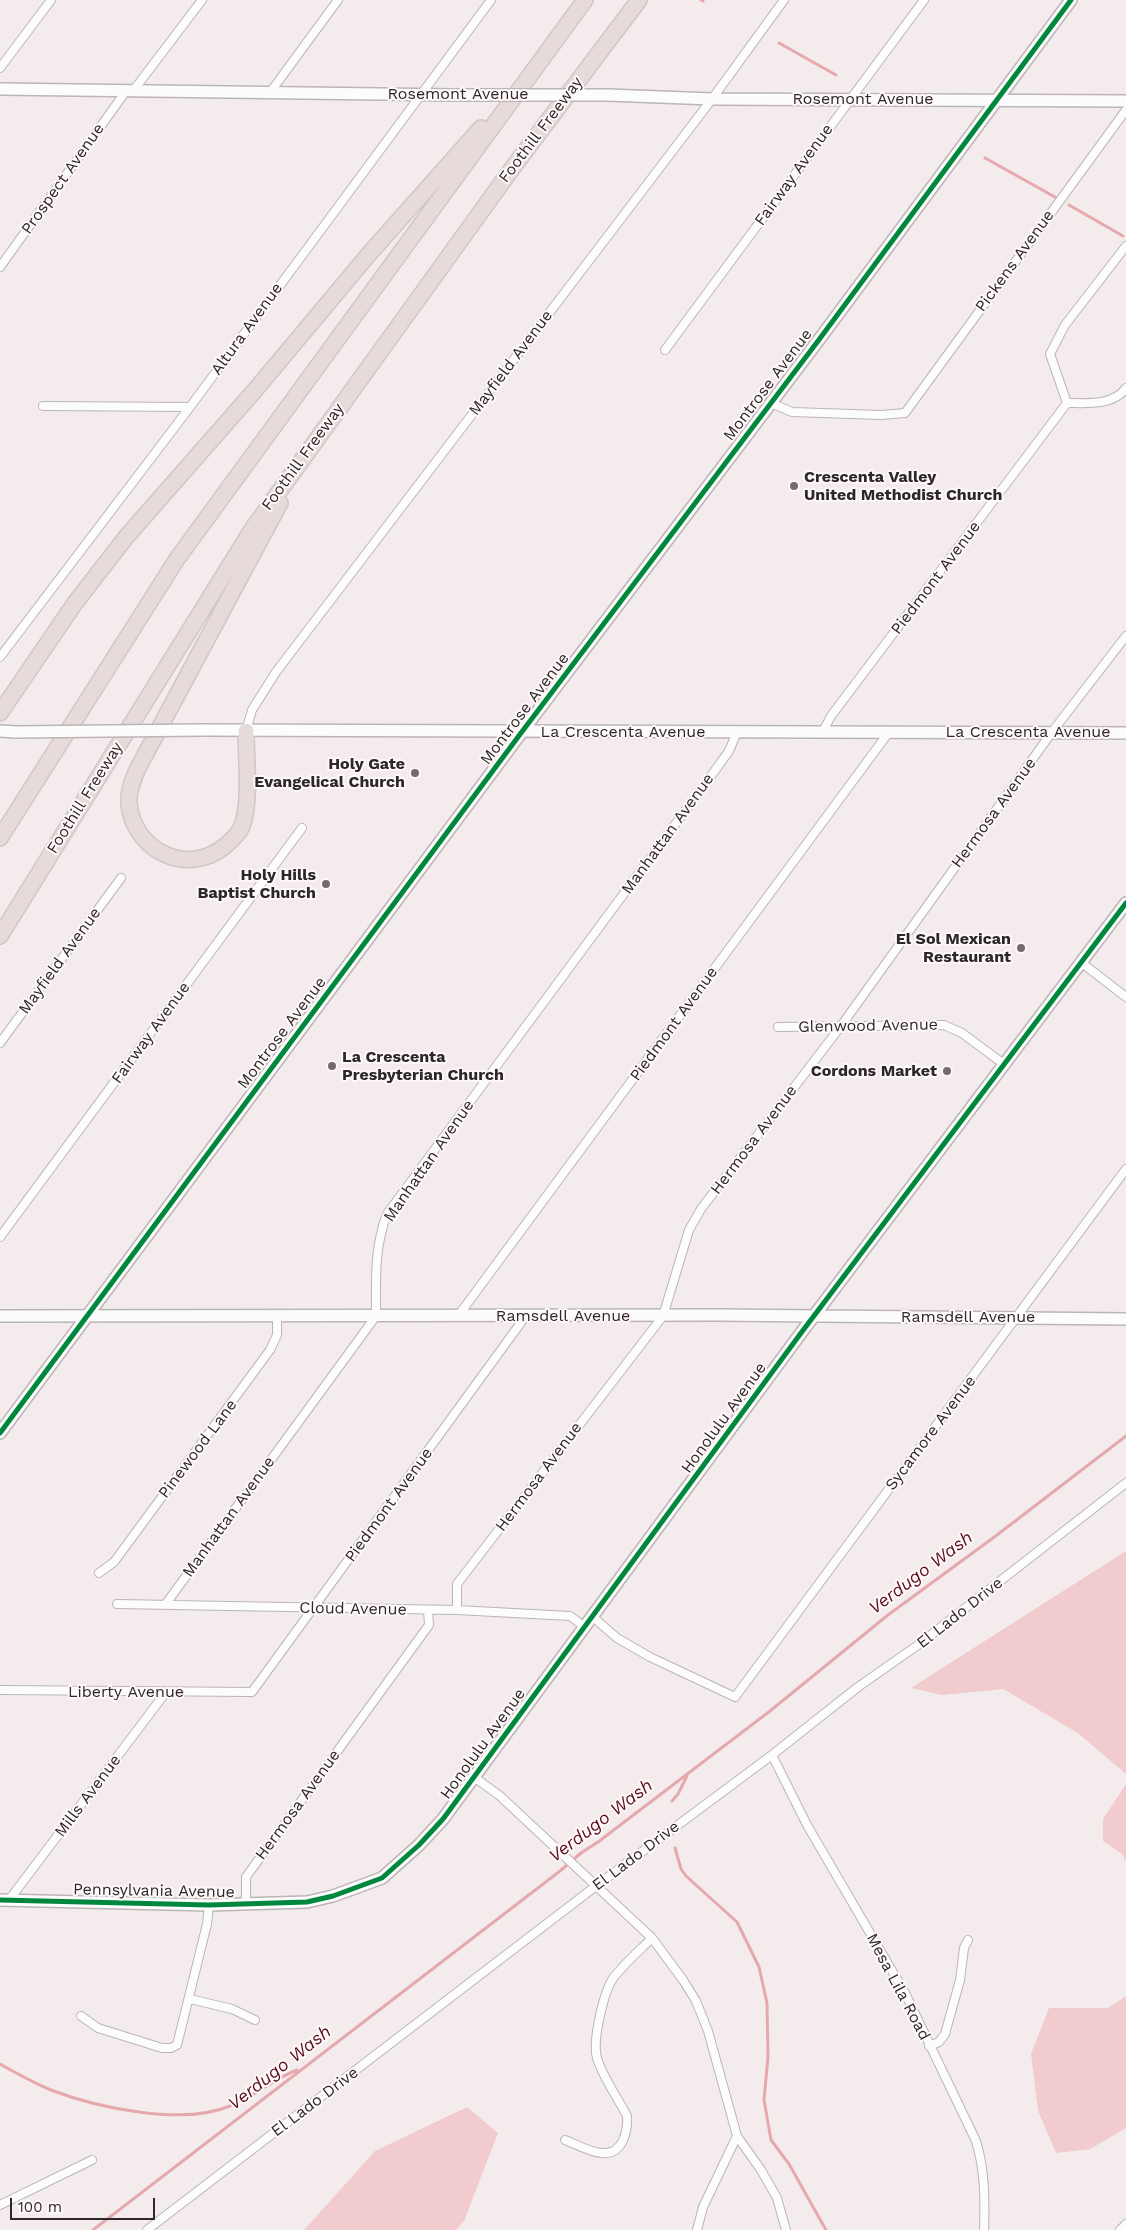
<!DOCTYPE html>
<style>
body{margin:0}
#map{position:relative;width:1126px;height:2230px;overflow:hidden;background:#f4ecec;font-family:"Work Sans",sans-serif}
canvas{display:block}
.scale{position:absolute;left:10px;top:2198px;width:145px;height:22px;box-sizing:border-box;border:2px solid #2d2727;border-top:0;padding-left:6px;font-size:15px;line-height:18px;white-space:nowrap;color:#2d2727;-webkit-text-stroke:4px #fff8f8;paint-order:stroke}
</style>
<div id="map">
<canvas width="1126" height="2230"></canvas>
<div class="scale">100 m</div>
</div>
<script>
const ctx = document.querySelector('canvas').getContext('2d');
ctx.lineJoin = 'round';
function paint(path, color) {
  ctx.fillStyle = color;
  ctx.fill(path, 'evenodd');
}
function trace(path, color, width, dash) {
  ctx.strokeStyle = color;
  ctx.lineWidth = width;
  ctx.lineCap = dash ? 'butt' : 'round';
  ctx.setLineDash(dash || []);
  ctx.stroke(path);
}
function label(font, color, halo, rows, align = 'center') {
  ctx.font = font + ' "Work Sans",sans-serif';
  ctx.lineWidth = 4;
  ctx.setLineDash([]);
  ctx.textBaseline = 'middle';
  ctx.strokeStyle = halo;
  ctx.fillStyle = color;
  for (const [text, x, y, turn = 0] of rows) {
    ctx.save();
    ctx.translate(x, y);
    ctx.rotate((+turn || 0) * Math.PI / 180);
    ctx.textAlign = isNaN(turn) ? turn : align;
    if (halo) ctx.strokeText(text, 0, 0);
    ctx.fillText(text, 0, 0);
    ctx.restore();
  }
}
paint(new Path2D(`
 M1126,1551V1774L1078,1733L1003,1689L942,1695L911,1688Z
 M1126,1784V1862L1122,1854L1103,1841V1819Z
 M1126,1996V2128L1090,2149L1056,2153L1038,2111L1031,2054L1049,2008H1108Z
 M467,2107L498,2133L464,2221L456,2230H304L375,2151Z`), '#f1cbcd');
trace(new Path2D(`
 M701,0L703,1
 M779,43L836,75
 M985,158L1055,197
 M1069,205L1123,236
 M672,1801L678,1794L687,1776
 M675,1848L681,1869L686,1876L737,1922L759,1967L767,2003L768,2057L764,2100L771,2140L789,2164L826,2230
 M0,2064C16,2073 34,2083 51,2090C98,2108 183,2126 230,2106C254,2097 273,2079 297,2070
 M93,2230L560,1871L581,1853L598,1842L770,1711L888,1615L997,1535L1126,1436`), '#e5a9ad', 3);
const street = new Path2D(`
 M0,68L51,0
 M133,91L202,0
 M269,94L338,0
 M0,267L126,91
 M665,350L924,0
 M771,403L792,412L881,415L905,413L1126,110
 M1067,403L1050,354L1065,325L1126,246
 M43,406L190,407
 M0,657L190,407L491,0
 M246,731L252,710L276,672L712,99L784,0
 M822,733L831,716L1067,403C1087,403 1113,406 1126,388
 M1082,963L1126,997
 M778,1027L944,1025L962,1033L1005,1065
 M0,1043L121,878
 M0,1237L302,828
 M458,1316L889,732
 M99,1573L114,1562L270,1350L277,1335V1316
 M117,1604L457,1610L570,1616L585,1627
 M165,1605L376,1316C376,1279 374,1248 387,1214L716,769L729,751L737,732
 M457,1610V1584L663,1316L689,1230L701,1209L841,1026L1052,732L1126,636
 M593,1617L617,1638L650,1657L735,1697L1126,1169
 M0,1690L252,1692L525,1317
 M772,1755L807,1825L905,1993L976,2141C985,2170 985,2200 984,2230
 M474,1777L500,1796L652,1938L683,1980L696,2001L708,2031L737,2136L761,2170L777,2198L786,2230
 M9,1900L166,1692
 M246,1905V1877L429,1625L428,1610
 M190,1999L232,2009L255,2020
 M81,2016L98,2028L162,2048H171L177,2045L207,1924L209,1905
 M929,2046L939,2042L945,2034L960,1980L964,1948L968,1940
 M565,2140C576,2144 591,2153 602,2153C623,2155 628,2131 627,2116C618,2098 602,2076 597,2058C592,2041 604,1990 614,1977C625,1963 639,1951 652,1938
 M0,2205L92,2160
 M147,2230L596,1886L772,1755L858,1687L918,1645L1126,1483
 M697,2230L703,2207L737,2136
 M1120,2230L1126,2224`);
const secondary = new Path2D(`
 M0,89L455,95
 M608,95L712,99L1126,101
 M202,730L1126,733
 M0,731L16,732
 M0,1316L719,1315L1126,1319
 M0,1433L521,733L818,341L1071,0
 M0,1900L209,1905L307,1902L333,1896L382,1878L419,1845L443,1819L801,1333L1126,903`);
const highway = new Path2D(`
 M0,713L75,603L127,536L256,389L369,254L481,128
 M246,731C246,757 251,803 242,826C239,834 231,841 225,846C187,877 134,851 129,804C128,791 133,779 138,768L280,503
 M0,838L177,559L585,0
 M0,936L253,528L511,170L639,0`);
trace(street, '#bbb5b5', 10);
trace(secondary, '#bbb5b5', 14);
trace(highway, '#cdc8c8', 18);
trace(street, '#fdfcfc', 8);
trace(secondary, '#fdfcfc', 11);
trace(highway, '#e6dadb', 15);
const secondaryBridge = new Path2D(`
 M455,95H608
 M16,732L202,730`);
trace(secondaryBridge, '#bbb5b5', 14, []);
trace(secondaryBridge, '#fdfcfc', 11);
trace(new Path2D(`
 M0,1433L521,733L818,341L1071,0
 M0,1900L209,1905L307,1902L333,1896L382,1878L419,1845L443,1819L801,1333L1126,903`), '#00873e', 5);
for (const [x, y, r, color] of [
 [794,486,5,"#736c6c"],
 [415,773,5,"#736c6c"],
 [326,884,5,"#736c6c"],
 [1021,948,5,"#736c6c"],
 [332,1066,5,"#736c6c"],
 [947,1071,5,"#736c6c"]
]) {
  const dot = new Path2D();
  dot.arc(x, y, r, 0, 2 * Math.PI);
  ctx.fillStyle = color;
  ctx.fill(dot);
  trace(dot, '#fff8f8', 2);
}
label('16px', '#2d2727', '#fff8f8', [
 ["Rosemont Avenue",458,94],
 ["Rosemont Avenue",863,99],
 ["Foothill Freeway",541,130,-53],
 ["Fairway Avenue",794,175,-54],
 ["Prospect Avenue",63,179,-55],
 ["Pickens Avenue",1015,261,-54],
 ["Altura Avenue",247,329,-54],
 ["Mayfield Avenue",511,363,-53],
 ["Montrose Avenue",768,385,-53],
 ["Foothill Freeway",303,457,-54],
 ["Piedmont Avenue",936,578,-53],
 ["Montrose Avenue",525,709,-53],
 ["La Crescenta Avenue",623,732],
 ["La Crescenta Avenue",1028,732],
 ["Foothill Freeway",85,798,-58],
 ["Hermosa Avenue",994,813,-54],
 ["Manhattan Avenue",668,834,-54],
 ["Mayfield Avenue",60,961,-54],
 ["Piedmont Avenue",674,1024,-54],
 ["Glenwood Avenue",868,1026,-1],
 ["Fairway Avenue",151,1033,-54],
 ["Montrose Avenue",282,1033,-53],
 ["Hermosa Avenue",754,1140,-53],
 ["Manhattan Avenue",429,1161,-55],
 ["Ramsdell Avenue",563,1316],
 ["Ramsdell Avenue",968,1317],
 ["Honolulu Avenue",724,1418,-54],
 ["Sycamore Avenue",931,1433,-53],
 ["Pinewood Lane",198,1449,-53],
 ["Hermosa Avenue",539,1477,-53],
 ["Piedmont Avenue",389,1505,-54],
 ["Manhattan Avenue",229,1517,-54],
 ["Cloud Avenue",353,1609,1],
 ["El Lado Drive",960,1613,-38],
 ["Liberty Avenue",126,1692],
 ["Honolulu Avenue",483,1744,-54],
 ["Mills Avenue",88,1796,-53],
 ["Hermosa Avenue",298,1805,-54],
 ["El Lado Drive",636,1856,-37],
 ["Pennsylvania Avenue",154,1891,1],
 ["Mesa Lila Road",898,1987,62],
 ["El Lado Drive",315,2102,-37]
]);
label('bold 16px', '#2d2727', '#fff8f8', [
 ["Crescenta Valley",804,477,"left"],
 ["United Methodist Church",804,495,"left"],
 ["Holy Gate",405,764],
 ["Evangelical Church",405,782],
 ["Holy Hills",316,875],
 ["Baptist Church",316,893],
 ["El Sol Mexican",1011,939],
 ["Restaurant",1011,957],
 ["La Crescenta",342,1057,"left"],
 ["Presbyterian Church",342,1075,"left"],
 ["Cordons Market",937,1071]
], 'right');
label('italic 18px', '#5a101e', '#fff8f8', [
 ["Verdugo Wash",921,1573,-37],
 ["Verdugo Wash",601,1821,-37],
 ["Verdugo Wash",280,2068,-38]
]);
</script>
